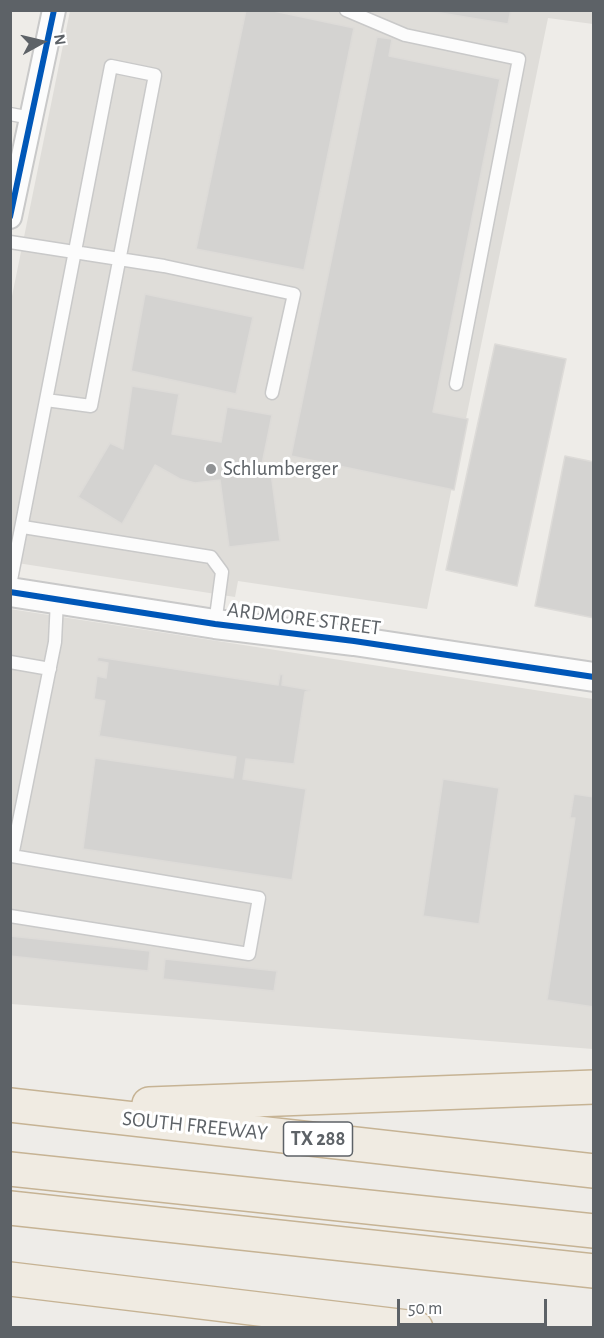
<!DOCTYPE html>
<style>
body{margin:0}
#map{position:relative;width:604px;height:1338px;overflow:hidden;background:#eeece8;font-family:"Alegreya Sans",sans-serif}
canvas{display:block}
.frame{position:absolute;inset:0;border:12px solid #5d6267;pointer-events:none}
.north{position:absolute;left:12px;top:12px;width:60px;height:60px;-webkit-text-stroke:4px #fff;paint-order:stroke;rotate:82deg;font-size:16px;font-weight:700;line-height:24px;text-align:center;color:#5d6267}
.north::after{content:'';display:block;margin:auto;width:21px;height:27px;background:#5d6267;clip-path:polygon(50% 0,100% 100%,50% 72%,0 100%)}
.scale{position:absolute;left:397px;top:1299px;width:150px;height:27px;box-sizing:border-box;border:3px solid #5d6267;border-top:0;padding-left:8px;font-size:18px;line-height:21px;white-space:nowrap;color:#5d6267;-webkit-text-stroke:4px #fff;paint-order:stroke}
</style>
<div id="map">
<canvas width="604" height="1338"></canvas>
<div class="frame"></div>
<div class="north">N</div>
<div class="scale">50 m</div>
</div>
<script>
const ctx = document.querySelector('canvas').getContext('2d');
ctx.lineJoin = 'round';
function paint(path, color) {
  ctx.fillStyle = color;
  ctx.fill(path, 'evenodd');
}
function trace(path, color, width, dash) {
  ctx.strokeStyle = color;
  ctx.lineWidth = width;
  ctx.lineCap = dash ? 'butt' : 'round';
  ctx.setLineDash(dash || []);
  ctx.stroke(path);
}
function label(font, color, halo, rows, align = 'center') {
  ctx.font = font + ' "Alegreya Sans",sans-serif';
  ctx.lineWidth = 6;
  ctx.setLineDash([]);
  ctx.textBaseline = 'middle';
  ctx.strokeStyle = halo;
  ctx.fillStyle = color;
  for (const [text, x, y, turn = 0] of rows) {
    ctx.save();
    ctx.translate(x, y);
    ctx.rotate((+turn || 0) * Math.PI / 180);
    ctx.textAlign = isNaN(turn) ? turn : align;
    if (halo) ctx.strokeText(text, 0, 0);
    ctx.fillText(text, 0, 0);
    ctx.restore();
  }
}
paint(new Path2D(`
 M70,11H593V24L548,18L427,609L238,581L235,597L11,562V301Z
 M10,609L593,699V1049L11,1004Z`), '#dfddd9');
const building = new Path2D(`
 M246,10H269L354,28L304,270L196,249Z
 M422,10H511L508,24Z
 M377,37L392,39L389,56L500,79L433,412L468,419L454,490L291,456Z
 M145,294L253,317L236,394L131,371Z
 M495,344L566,359L517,586L446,570Z
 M132,386L179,394L172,434L221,442L227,407L272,415L260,474L271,473L280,541L229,547L220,480L195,483L180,479L155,465L122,524L78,497L110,443L123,449Z
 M565,456L594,462V618L535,606Z
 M98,657L278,685L280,674L283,675L282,685L310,690L305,692L294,764L246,759L243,779L306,789L292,880L83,849L95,758L233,778L236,757L99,736L105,701L94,699L97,676L106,678L108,663L97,661Z
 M443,779L499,788L479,924L423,916Z
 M574,794L594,797V1007L547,1000L575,818H570Z
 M10,936L150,951L148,971L10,956Z
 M165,959L277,971L274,991L163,979Z`);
paint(building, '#d4d3d1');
trace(building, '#dddbd8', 1.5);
const service = new Path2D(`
 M346,10L405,35L519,59L456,384
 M10,114L31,118
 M10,242L164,266L294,294L272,393
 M23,527L211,557L222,572L215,624
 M10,585L111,66L155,75L91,406L46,400
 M10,662L50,669
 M10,916L249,954L259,898L12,856L55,642L57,600`);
const minor = new Path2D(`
 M10,217L54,10`);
const tertiary = new Path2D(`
 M10,592L215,624L354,641L594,677`);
const motorway = new Path2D(`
 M149,1104L594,1087
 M10,1105L594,1171
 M10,1169L594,1231
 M10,1208L594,1271
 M10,1279L416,1328`);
trace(service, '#c9c9c9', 15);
trace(minor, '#c9c9c9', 26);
trace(tertiary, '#c9c9c9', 32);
trace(motorway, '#c6b394', 36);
trace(service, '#fcfcfc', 12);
trace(minor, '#fcfcfc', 22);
trace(tertiary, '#fcfcfc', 28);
trace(motorway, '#f0ebe2', 33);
trace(new Path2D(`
 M10,217L54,10
 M10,592L215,624L354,641L594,677`), '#0057b8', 6);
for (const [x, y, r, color] of [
 [211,469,6,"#909294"]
]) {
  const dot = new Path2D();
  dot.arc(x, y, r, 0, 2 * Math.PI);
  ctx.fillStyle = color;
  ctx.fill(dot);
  trace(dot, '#fff', 2);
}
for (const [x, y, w] of [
 [318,1139,69]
]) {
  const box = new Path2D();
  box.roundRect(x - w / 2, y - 17, w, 34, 4.5);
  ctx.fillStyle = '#fff';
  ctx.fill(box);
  trace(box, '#5d6267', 1.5);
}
label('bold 20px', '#5d6267', null, [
 ["TX 288",318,1139]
]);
label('21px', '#5d6267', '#fff', [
 ["Schlumberger",223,469]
], 'left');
label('21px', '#5d6267', '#fff', [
 ["ARDMORE STREET",304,619,7],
 ["SOUTH FREEWAY",195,1126,6]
]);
</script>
